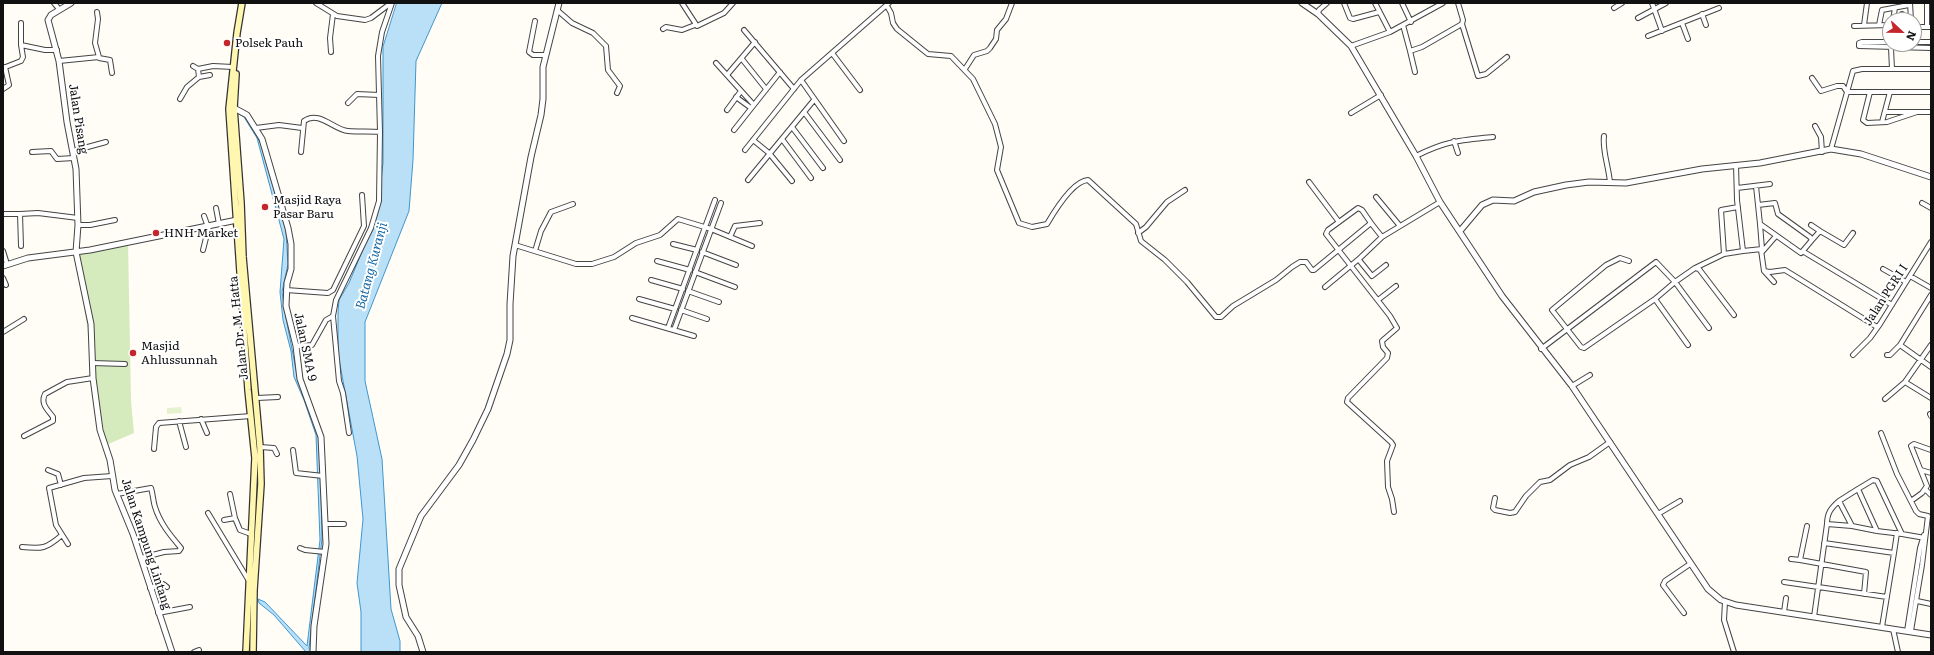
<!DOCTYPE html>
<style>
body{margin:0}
#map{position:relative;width:1934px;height:655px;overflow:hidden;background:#fffdf5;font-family:Literata,serif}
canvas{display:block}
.frame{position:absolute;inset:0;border:4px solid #111;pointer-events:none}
.north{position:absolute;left:1882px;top:12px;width:40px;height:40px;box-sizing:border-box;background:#fff;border:1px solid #a0a0a0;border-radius:50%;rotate:112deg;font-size:11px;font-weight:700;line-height:16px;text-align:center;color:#111}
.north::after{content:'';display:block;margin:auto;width:14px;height:18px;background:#c4262e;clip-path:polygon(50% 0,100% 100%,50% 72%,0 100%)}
</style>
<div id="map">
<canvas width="1934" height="655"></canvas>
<div class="frame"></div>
<div class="north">N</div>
</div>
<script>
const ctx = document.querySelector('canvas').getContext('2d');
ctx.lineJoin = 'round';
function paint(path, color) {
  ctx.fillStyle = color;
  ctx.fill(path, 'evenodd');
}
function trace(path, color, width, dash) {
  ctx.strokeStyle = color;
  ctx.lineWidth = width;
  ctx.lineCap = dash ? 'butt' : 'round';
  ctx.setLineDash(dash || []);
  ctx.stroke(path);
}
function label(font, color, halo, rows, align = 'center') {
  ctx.font = font + ' Literata,serif';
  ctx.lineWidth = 4;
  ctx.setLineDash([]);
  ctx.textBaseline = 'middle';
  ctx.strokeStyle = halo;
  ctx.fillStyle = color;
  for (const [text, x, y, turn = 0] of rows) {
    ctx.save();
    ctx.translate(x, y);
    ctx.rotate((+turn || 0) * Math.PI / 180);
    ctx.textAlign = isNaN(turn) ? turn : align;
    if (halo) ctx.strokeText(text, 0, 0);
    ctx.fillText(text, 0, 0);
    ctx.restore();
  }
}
paint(new Path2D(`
 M128,242L131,401L134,433L106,445L75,251Z`), '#d5ebbd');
paint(new Path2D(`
 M181,407L182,413L167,414V408Z`), '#e6f2cf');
const water = new Path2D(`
 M397,3H442L416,61L413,160L409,211L365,322V381L382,459L391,609L400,641V652H361V612L357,583L363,519L357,456L338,354V312L339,300L349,283L377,216L383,163V47Z
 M237,110L245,115L263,148L286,231L288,264L282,292L286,318L297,375L320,439L322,539L309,648L311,652H306L274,615L259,603L258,599L265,602L307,646L320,540L316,435L304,400L294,377L291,351L283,320L280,292L284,239L257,138L244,117L237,113Z`);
paint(water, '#b9e0f7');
trace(water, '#3f96cf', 1);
const minor = new Path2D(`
 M54,3L59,9
 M316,3L337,16L365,20L371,18L391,3
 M682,3L697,26L724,13L733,3
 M1344,3L1350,18L1353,19L1379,12
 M1375,3L1390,32
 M1402,3L1411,22
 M1458,3L1463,20L1462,24
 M1652,3L1662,31
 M1910,3L1911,20
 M1927,3V27
 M887,6L891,13L893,23L897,29L923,50L928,54L951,56L973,79L995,124L1001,147L997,170L1019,223L1032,227L1047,224C1054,212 1073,181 1088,180L1136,224L1141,241L1165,260L1187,282L1216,317H1221L1233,306L1276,280L1292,267L1300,262H1306L1312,270H1314L1371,223L1382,237
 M1614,8L1622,3
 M557,10L572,23L593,33L606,46L608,70L620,86L617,93
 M1318,14L1319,10L1327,3
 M1702,14L1706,25
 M1638,18L1666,3
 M1893,20L1895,8
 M1902,20V14
 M535,21L529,52L533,55H546
 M21,23V45
 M1682,23L1688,39
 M1403,25L1410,51L1422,47L1462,24L1478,76L1486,74L1507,57
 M1864,25L1867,3
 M1879,25L1882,10L1909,5
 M1854,26L1890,25
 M1914,27H1931
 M663,29L666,27L682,30L695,25
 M744,30L794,89
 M1648,36L1719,8
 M1890,42H1862L1859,43V46L1931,48
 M1914,42H1931
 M1351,46L1390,32L1443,3
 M1891,48L1892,69
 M1410,51L1415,72
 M331,52L330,38L333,14
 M832,53L860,90
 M99,58L110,60L112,73
 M742,59L766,89
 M59,61L99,57L95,43L98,19L97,12
 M716,63L753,104
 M193,66L198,69L213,66L233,67
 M3,68L21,61L23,57L21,45L45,50H57
 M198,69L199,77L210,75
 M965,69L974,55L987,51L990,48L996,39L997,30L1006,19L1012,3
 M727,75L755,42
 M1812,78L1821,91L1837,86H1843L1847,92
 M3,89L9,85L5,67
 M1848,92H1931
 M1870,92L1863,120L1867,123L1887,122L1917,112
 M736,97L751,108
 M180,99L187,87L199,77
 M348,103L357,94L379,95
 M727,110L741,91
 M804,112L840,160
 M1885,112H1931
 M1351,113L1381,95
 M1882,122L1890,92
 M1815,126L1821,137L1822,152
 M792,127L823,168
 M256,128L279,125L302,128
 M734,130L780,72
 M1604,136C1602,151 1609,167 1610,183
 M782,139L811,178
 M753,140L769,153L792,181
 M844,141L801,80L889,3
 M1454,141L1458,153
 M1831,149L1853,71L1862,69H1931
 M745,150L801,80
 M73,151L106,142
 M32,152L51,151L57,159L74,158
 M301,152L304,121C319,110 334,130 348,131C359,132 370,131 380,132
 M1416,156C1446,141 1460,140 1493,137
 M1736,165L1737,200L1743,251L1762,249L1760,224
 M748,180L814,100
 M1309,182L1339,222
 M1756,186L1760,224L1801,253L1812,240L1810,237L1778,214L1775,203L1758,205
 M1737,188L1770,184
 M1376,197L1400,226
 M1922,203L1931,208
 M216,208L219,224
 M3,214H20
 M204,216L208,227
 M1371,223L1362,210L1358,208L1328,230L1326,234L1390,316L1397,328L1382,341L1383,347L1388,353L1387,358L1348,398L1347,402L1391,442L1393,445L1387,461L1388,487L1392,499L1394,512
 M78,225H90L115,220
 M1811,225L1820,231
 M1138,233L1146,227L1167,202L1185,190
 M730,237L735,226L760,223
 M1812,240L1820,231L1844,245L1853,233
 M673,244L697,250
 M515,245L576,264H592L614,257L636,243L660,235L678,219L711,229L752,246
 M21,246L20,214L38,213L78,218
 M203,250L209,226
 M1761,250L1764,271L1774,282
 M3,251L7,264
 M535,251L541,231L551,212L573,204
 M702,252L736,265
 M1762,252L1776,236
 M1804,252L1892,305
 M1724,254L1721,210L1738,207
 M1359,260L1372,276L1386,265
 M657,261L690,270
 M1629,261L1620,258L1606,265L1552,310L1581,347L1584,348L1655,299L1675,282L1695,268L1699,269L1734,315
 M1695,268L1724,254L1743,251
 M1883,269L1906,282
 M1764,271L1770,272L1785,270L1877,327
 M695,272L735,287
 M1910,276L1931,288
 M3,278L6,285
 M651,280L683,289
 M1325,287L1360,258L1382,237L1440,202
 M286,290L328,293L333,290L364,226L362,195
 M688,291L719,302
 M1931,295L1900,345L1931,367
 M639,299L675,309
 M1655,299L1688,345
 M1378,300L1396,286
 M681,310L707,319
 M632,318L694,336
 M668,328L715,200
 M674,330L721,203
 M3,332L24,319
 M296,346L312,345L326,320L333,316
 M1541,349L1656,262L1675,282L1709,328
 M1853,355L1870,338L1880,324L1931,242
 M1887,355H1890L1900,345
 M92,363L125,364
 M1905,382L1931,398
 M1572,386L1590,375
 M257,398L278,397
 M1885,399L1905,382L1931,345
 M1930,414L1931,416
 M201,419L207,433
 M179,421L186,447
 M349,433L343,393L339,381L333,316L336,300L371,228L379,201L380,132L378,56L382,32L392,3
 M1881,433L1897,474L1916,511L1919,514L1928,516
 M24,436L53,421V417C48,410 40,404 45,394L67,382L93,378
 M260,447L274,448L277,454
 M154,449L156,427L159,423L251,416
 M293,450L296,473L323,476
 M48,470L58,474L61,485
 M1921,470L1931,473
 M1858,489L1839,501L1852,526L1877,531
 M1925,489L1931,495
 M117,494L151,488C153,494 153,501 155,507C160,523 170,535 181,548L179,551L164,552L141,558
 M230,494L235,518L240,530L251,534
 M1495,498L1493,508L1495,510L1510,513L1515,512L1526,496L1540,482L1550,480L1570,465L1589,457L1610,442
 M1911,501L1922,493L1927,486L1911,446L1914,444L1931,450
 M208,513L249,581
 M1658,514L1680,501
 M224,520L235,518
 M325,524H344
 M1827,524C1827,513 1831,508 1839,501
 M1807,526L1800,560L1866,572L1864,594
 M1902,534L1877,531L1858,489L1873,480L1877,481L1902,534L1925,538
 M1824,543L1894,553L1897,533
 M68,544L56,525L49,488L84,478L112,476
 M22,547C42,549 46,549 62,535
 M300,548L305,550L325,552
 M1791,559L1800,560
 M1784,582L1887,597
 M150,588L163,584L167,587
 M1917,601L1931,604
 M1725,602L1724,620L1734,652
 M1784,612L1786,598
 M158,613L190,607
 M1684,613L1663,585L1665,581L1690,564
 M1814,617L1827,524L1852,526
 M1882,627L1894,553
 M1893,629L1898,652
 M1907,631L1920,548L1924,535
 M1911,631L1922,565L1928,516
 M194,652L199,650`);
const tertiary = new Path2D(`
 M71,3L51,15L48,20L59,61L67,122L76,169L78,225L76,252L91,324L93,378L100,430L110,460L115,490L133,534L172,652
 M1302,3L1318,14L1351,46L1416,156L1440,202L1502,296L1572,386L1708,589L1721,600L1736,605L1931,635
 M234,108L247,115L262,139L288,228L291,244V269L287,283L286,306L296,346L300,379L321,437L326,544L314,626L313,652
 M1460,231L1482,205L1493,200L1514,201L1534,192L1566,185L1589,182L1626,183L1702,169L1760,163L1831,149L1861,154L1931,177
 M3,266L28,258L90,250L237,220
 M423,652L418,636L406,617L399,585V569L421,516L459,465L473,440L488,409L507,354L510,340V304L513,256L531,157L541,115L543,99V67L559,3`);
const secondary = new Path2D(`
 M242,3L237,33L229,109L248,390L255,458L246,652
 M236,74L234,108L241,203L243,257L260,447L261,484L254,590L253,652`);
trace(minor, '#444', 6);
trace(tertiary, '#444', 7);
trace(secondary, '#333', 8);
trace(minor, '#fff', 4);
trace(tertiary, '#fff', 5);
trace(secondary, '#fff6b0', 5.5);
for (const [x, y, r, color] of [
 [227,43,4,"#c4262e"],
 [265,207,4,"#c4262e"],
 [156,233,4,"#c4262e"],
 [133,353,4,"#c4262e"]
]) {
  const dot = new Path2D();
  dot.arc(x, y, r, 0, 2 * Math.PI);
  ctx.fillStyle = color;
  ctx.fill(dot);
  trace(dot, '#fff', 1.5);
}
label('12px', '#111', '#fff', [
 ["Polsek Pauh",235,43],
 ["Masjid Raya",273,200],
 ["Pasar Baru",273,214],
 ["HNH Market",164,233],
 ["Masjid",141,346],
 ["Ahlussunnah",141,360]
], 'left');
label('12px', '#111', '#fff', [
 ["Jalan Pisang",78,119,81],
 ["Jalan PGRI I",1886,295,-57],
 ["Jalan Dr. M. Hatta",239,328,-96],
 ["Jalan SMA 9",305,347,78],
 ["Jalan Kampung Lintang",146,544,72]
]);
label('italic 13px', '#1768a6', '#fff', [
 ["Batang Kuranji",372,266,-75]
]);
</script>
